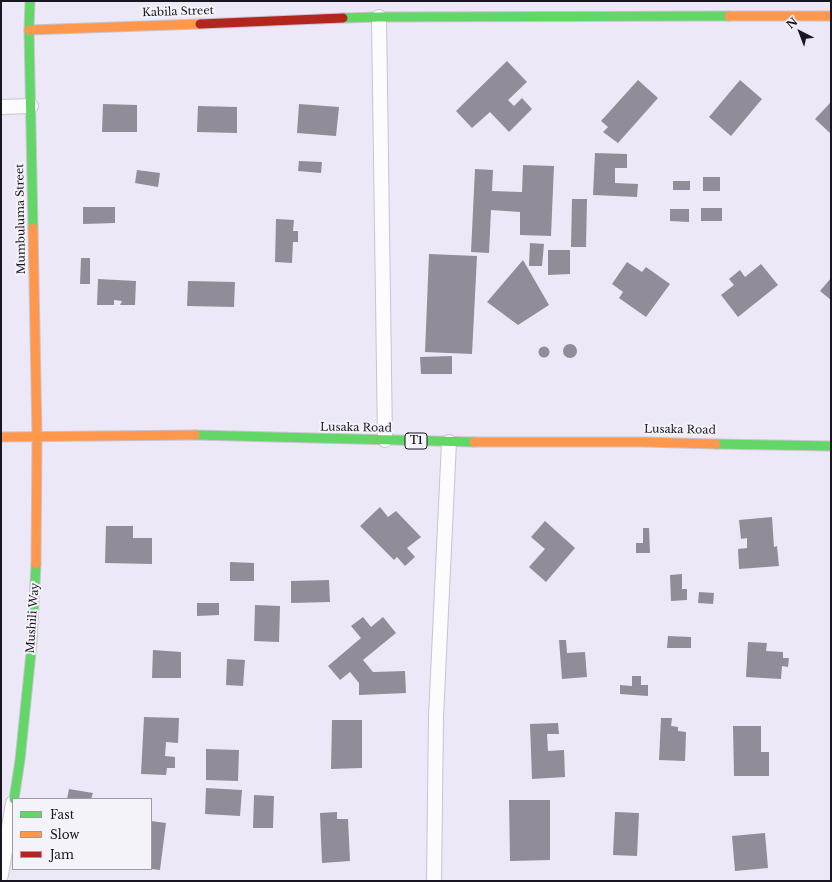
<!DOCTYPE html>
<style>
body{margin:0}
#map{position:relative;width:832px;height:882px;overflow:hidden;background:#ede8f7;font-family:"Libre Baskerville",serif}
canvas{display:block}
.frame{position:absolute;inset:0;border:2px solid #191521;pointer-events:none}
.legend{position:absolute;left:12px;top:798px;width:140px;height:72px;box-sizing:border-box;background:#f5f3fa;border:1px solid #9d9aa3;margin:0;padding:5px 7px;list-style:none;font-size:12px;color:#191521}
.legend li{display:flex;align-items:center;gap:8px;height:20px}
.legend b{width:20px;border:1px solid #9d9aa3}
.north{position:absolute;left:780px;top:12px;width:40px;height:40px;-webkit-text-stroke:3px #f5f3fa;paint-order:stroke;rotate:318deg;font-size:11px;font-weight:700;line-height:16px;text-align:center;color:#191521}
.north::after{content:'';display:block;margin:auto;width:14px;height:18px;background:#191521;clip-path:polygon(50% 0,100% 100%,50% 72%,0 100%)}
</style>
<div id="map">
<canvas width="832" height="882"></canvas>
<div class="frame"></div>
<ul class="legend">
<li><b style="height:5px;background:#63d668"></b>Fast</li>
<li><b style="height:5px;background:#ff974d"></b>Slow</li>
<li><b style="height:5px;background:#b3261e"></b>Jam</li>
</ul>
<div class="north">N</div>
</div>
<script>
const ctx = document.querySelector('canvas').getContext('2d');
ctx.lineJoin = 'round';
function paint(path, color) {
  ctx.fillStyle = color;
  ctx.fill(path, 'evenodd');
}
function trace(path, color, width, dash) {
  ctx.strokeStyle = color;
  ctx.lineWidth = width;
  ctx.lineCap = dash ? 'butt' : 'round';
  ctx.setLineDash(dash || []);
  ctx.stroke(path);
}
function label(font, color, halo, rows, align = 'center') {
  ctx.font = font + ' "Libre Baskerville",serif';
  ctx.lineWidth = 4;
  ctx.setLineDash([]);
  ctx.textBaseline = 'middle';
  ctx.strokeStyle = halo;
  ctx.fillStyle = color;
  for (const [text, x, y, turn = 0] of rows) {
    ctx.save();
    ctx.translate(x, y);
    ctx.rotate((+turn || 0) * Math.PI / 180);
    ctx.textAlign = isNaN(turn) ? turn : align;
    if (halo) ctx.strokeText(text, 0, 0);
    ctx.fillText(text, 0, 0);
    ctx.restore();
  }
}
paint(new Path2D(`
 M507,61L527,82L508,100L514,106L522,98L532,109L509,132L490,112L472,128L456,111Z
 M638,80L658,98L618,143L603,132L608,127L601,121Z
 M740,80L762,99L731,136L709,117Z
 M831,102V134L815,119Z
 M103,104L137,105V132H102Z
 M299,104L339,107L336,136L297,133Z
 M198,106L237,107V133L197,132Z
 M595,153L627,154V168H615V183L638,184L637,197L593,195Z
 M299,161L322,162L321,173L298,171Z
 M523,165L554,166L551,236L520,235V212L491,210L489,253L471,252L475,169L493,170L492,191L522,192Z
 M137,170L160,173L158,187L135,183Z
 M703,177H720V191H703Z
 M673,181H690V190H673Z
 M572,199H587L586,247H571Z
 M83,207H115V223L83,224Z
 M701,208H722V221H701Z
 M670,209H689V222L670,221Z
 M276,219L294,220L293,231H298V242H293L292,263L275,262Z
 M530,243L544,244L542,266H529Z
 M548,250H570V274L548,275Z
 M429,254L477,256L472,354L425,352Z
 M81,258H90V284H80Z
 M523,260L549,305L518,325L487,302Z
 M627,262L642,272L646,267L670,284L646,317L619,298L623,292L612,284Z
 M761,264L778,285L738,317L721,295L734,285L729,279L740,270L745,277Z
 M831,278V300L820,291Z
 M98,279L136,281L135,305H120L122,301L114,300V305H97Z
 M188,281L235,282L234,307L187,306Z
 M563 351a7 7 0 1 1 14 0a7 7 0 1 1-14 0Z
 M538.5 352a5.5 5.5 0 1 1 11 0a5.5 5.5 0 1 1-11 0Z
 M452,356V374H421L420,357Z
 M380,507L388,517L396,511L421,537L407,548L415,557L405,566L397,557L394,560L360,526Z
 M772,517L774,547L777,546L779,566L739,569L738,549L747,548V538L741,539L739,520Z
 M545,521L575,548L546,582L529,567L545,549L531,537Z
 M106,526H133V538H152V564L105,563Z
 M643,528H649L650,553H636V543H643Z
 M230,562L254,563V581H230Z
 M682,574V589H687V600L671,601L670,575Z
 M329,580L330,602L291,603V581Z
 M699,592L714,593L713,604L698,603Z
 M197,603H219V615L197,616Z
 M255,605L280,606L279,642L254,641Z
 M363,617L371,627L383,617L396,633L363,660L373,672L405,671L406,693L359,695V683L350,672L340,680L328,666L361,638L351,626Z
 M668,636L691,637V648H667Z
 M559,640H566L567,653L585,652L587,677L562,679Z
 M748,642L767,643L766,651L783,652V658H789L788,667L782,666L781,679L746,677Z
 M153,650L181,652V678H152Z
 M227,659L245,660L243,686L226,685Z
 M632,676H641V685H648V696L620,694V685L632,686Z
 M144,717L179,718L178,743L166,742L165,756L175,757V768H167L166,775L141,774Z
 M661,718H672L671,726L678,727V731L686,732L685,761L659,760Z
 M332,720H362V768L331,769Z
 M558,723L559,734H547L548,751L564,750L565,777L532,779L530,724Z
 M733,726H761V752H769V776H734Z
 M206,749L239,750L238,781L206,780Z
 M206,788L242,790L240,816L205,814Z
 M69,789L93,793L91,799H67Z
 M254,795L274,796L273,828H253Z
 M509,800H550V860L510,861Z
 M337,812V819H348L350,861L322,863L320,813Z
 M615,812L639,813L637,856L613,855Z
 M151,821L166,823L160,870L151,869Z
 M765,833L768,868L735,871L732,836Z`), '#908c98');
const street = new Path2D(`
 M379,17L385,440
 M1,107L31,106
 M1,875L13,803
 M434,881L436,717L449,442`);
const fast = new Path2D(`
 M30,1L29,30L33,228
 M343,18L379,17L729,16
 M195,435L474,442
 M716,444L831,446
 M14,799L20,760L32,643L36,564`);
const slow = new Path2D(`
 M729,16H831
 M29,30L200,24
 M33,228L37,437L36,564
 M1,437L195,435
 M474,442H643L716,444`);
const jam = new Path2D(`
 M200,24L343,18`);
trace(street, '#c8c3d0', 16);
trace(fast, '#c8c3d0', 11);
trace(slow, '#c8c3d0', 11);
trace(jam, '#c8c3d0', 11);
trace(street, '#fcfcfe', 14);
trace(fast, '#63d668', 9);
trace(slow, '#ff974d', 9);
trace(jam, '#b3261e', 9);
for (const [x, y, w] of [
 [416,441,22]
]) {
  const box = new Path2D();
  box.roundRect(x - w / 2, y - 8, w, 16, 3);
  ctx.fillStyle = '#f5f3fa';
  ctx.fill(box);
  trace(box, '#191521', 1);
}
label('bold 10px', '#191521', null, [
 ["T1",416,441]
]);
label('11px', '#191521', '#f5f3fa', [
 ["Kabila Street",178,12,-2],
 ["Mumbuluma Street",21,219,-91],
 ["Lusaka Road",356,428,1],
 ["Lusaka Road",680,430,1],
 ["Mushili Way",33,618,-86]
]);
</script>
